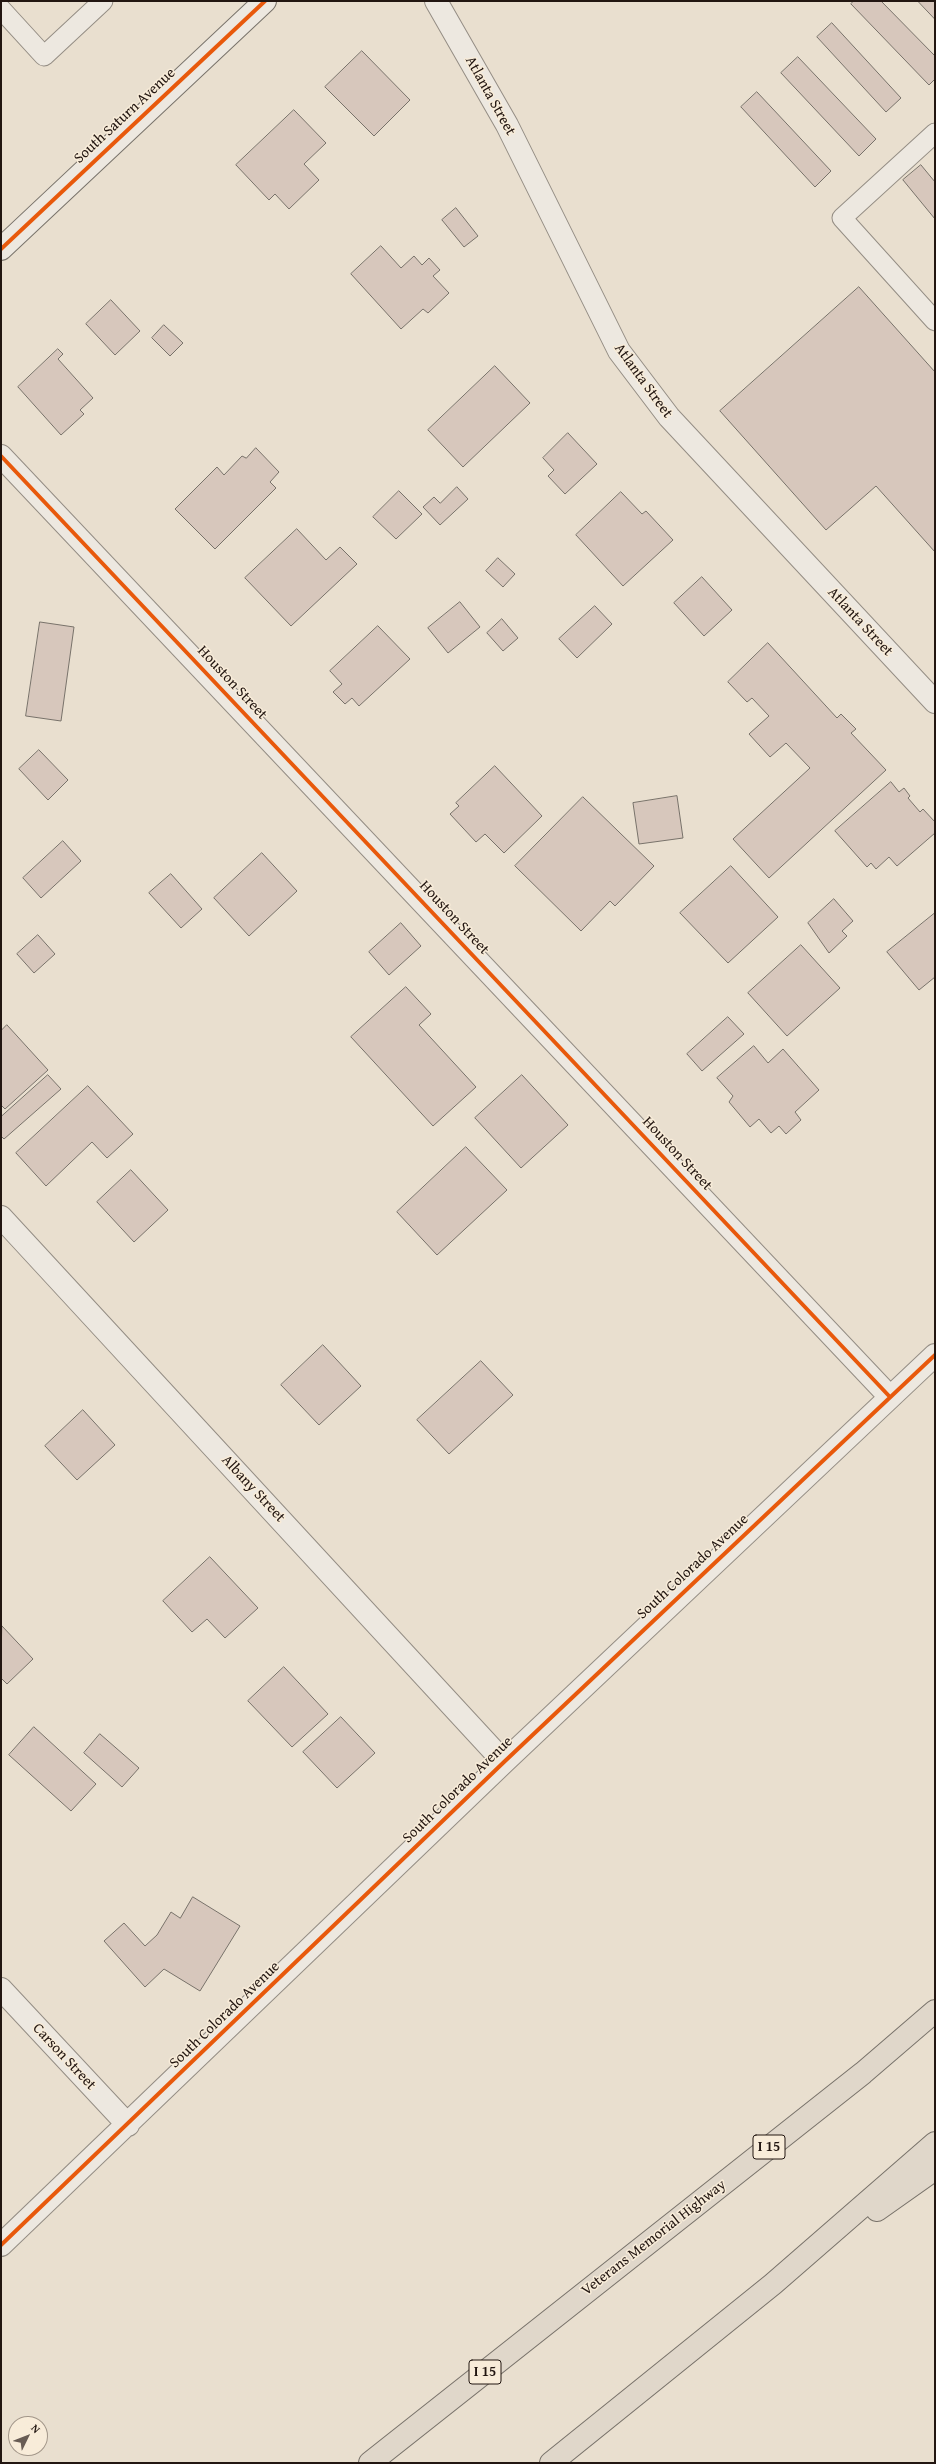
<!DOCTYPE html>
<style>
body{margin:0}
#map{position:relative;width:936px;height:2464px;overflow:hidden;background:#e9dfcf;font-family:"Gentium Book Plus",serif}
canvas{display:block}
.frame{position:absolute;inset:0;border:2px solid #221611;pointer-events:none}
.north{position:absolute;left:8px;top:2416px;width:40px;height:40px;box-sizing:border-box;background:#f8ecd9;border:1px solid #a29689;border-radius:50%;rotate:47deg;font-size:11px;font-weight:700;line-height:16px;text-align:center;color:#221611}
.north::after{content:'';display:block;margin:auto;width:14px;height:18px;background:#685c54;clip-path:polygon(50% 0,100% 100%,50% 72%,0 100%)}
</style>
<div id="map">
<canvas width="936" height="2464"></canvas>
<div class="frame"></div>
<div class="north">N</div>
</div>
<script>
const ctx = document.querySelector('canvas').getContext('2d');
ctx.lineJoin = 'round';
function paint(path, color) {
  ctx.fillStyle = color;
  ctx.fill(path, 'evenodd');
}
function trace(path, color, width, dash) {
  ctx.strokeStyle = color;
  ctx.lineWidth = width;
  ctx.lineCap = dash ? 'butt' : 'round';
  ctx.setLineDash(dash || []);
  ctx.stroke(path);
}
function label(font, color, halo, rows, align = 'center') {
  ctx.font = font + ' "Gentium Book Plus",serif';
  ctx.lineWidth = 3;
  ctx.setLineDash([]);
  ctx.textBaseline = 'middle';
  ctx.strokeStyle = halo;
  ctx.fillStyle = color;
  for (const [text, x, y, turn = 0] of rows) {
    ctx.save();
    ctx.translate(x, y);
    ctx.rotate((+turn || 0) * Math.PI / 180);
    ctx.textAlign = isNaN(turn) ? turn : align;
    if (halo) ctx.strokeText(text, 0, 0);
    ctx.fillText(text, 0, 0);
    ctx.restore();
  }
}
const building = new Path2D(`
 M854,1H881L935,56V79L929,85L851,4Z
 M918,1H935V19Z
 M832,23L901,98L886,112L817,37Z
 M362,51L410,100L374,136L325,87Z
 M798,57L876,139L859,156L781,73Z
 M757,92L831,171L815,187L741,107Z
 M294,110L326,143L304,164L319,180L289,209L275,194L269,200L236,165Z
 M921,165L935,182V219L903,180Z
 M456,208L478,236L464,247L442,220Z
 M381,246L401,268L414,256L422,265L429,258L440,270L433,276L449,293L428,313L423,309L401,329L351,274Z
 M859,287L935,372V552L876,486L826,530L720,411Z
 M111,300L140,331L115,355L86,324Z
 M164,325L183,343L170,356L152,338Z
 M58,349L63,354L58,359L93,398L80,410L84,414L61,435L18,387Z
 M495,366L530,403L463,467L428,430Z
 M568,433L597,464L565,494L548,476L554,470L543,458Z
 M256,448L279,472L270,482L276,488L215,549L175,509L217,467L224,475L242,456L246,458Z
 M457,487L468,499L440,525L423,507L434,497L440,503Z
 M399,491L422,514L396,539L373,517Z
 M621,492L642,514L646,511L673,540L623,586L576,535Z
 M297,529L326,560L340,547L357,564L291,626L245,578Z
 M498,558L515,574L503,587L486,571Z
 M702,577L732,610L704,636L674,603Z
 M460,602L480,627L448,653L428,628Z
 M595,606L612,624L577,658L559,639Z
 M502,619L518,638L503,651L487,633Z
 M40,622L74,627L61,721L26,716Z
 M378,626L410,659L359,706L352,698L345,704L333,692L342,684L330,671Z
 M768,643L837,718L841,714L856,729L851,733L886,770L769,878L733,839L810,768L786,743L770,757L749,734L769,716L752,698L747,702L728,682Z
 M39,750L68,780L48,800L19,769Z
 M495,766L542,816L504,853L485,834L476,842L450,814L459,806L456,803Z
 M891,782L899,792L904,788L910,796L908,798L920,812L923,809L935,822V833L897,866L889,857L876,869L871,863L867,867L835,831Z
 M677,796L683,838L639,844L633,803Z
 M583,797L654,866L615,906L610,901L581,931L515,866Z
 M63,841L81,861L41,898L23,878Z
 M262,853L297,891L249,936L214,898Z
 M731,866L778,917L728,963L680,913Z
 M171,874L202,909L181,928L149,893Z
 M834,899L853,921L842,931L847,936L829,953L808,923Z
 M935,913V977L919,990L887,952Z
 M401,923L421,946L389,975L369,952Z
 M38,935L55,954L34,973L17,954Z
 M801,945L840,988L787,1036L748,993Z
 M406,987L431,1014L419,1025L476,1087L433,1126L351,1037Z
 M728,1017L744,1034L702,1071L687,1054Z
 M7,1025L48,1070L5,1109L1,1105V1031Z
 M754,1046L768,1063L783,1049L819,1090L795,1112L801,1120L786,1134L779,1126L771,1133L759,1119L750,1127L729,1102L733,1096L717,1078Z
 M48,1075L61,1089L4,1139L1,1136V1117Z
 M522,1075L568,1125L521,1168L475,1118Z
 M88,1086L133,1134L107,1158L92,1142L46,1186L16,1153Z
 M466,1147L507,1190L437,1255L397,1212Z
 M131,1170L168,1210L134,1242L97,1202Z
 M323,1345L361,1386L319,1425L281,1385Z
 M481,1361L513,1395L449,1454L417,1420Z
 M83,1410L115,1445L77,1480L45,1446Z
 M210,1557L258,1608L225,1638L207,1619L192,1632L163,1601Z
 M2,1626L33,1659L7,1684L1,1678Z
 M284,1667L328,1714L292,1747L248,1701Z
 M341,1717L375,1753L337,1788L303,1752Z
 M34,1727L96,1784L71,1811L9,1755Z
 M100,1734L139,1768L122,1787L84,1753Z
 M193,1897L240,1926L200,1991L164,1969L145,1987L104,1941L124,1923L145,1946L157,1935L171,1912L180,1918Z`);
paint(building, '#d7c7bc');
trace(building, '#78726a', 1);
const lane = new Path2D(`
 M1,9L44,56L103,1
 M935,133L842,218L935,321`);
const street = new Path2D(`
 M436,1L507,125L619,351L669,417L935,702
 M1,456L890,1397
 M1,1217L504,1762
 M1,1989L128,2125
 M1,2245L504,1762L935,1355`);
const secondary = new Path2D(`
 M1,249L265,1`);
const highway = new Path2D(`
 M877,2210L935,2169
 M370,2463L863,2073L935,2011
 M551,2463L773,2284L935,2143`);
trace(lane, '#948d84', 21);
trace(street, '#948d84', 24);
trace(secondary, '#78726a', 24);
trace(highway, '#78726a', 24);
trace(lane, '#ede8e0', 19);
trace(street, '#ede8e0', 22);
trace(secondary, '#ede8e0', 22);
trace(highway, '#e0d7ca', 22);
trace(new Path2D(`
 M1,249L265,1
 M1,456L890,1397
 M1,2245L504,1762L935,1355`), '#e8590c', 4);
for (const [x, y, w] of [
 [769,2147,32],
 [485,2372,32]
]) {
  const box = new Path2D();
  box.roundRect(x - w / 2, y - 12, w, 24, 3);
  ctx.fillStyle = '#f8ecd9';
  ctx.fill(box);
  trace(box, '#221611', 1);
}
label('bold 14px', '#221611', null, [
 ["I 15",769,2147],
 ["I 15",485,2372]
]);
label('15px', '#221611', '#f8ecd9', [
 ["Atlanta Street",490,96,61],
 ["South Saturn Avenue",125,116,-43],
 ["Atlanta Street",643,381,54],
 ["Atlanta Street",860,622,47],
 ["Houston Street",232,683,47],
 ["Houston Street",454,918,47],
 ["Houston Street",677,1154,47],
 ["Albany Street",253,1489,47],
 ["South Colorado Avenue",693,1567,-43],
 ["South Colorado Avenue",458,1790,-44],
 ["South Colorado Avenue",225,2015,-44],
 ["Carson Street",64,2057,47],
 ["Veterans Memorial Highway",654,2238,-38]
]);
</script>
